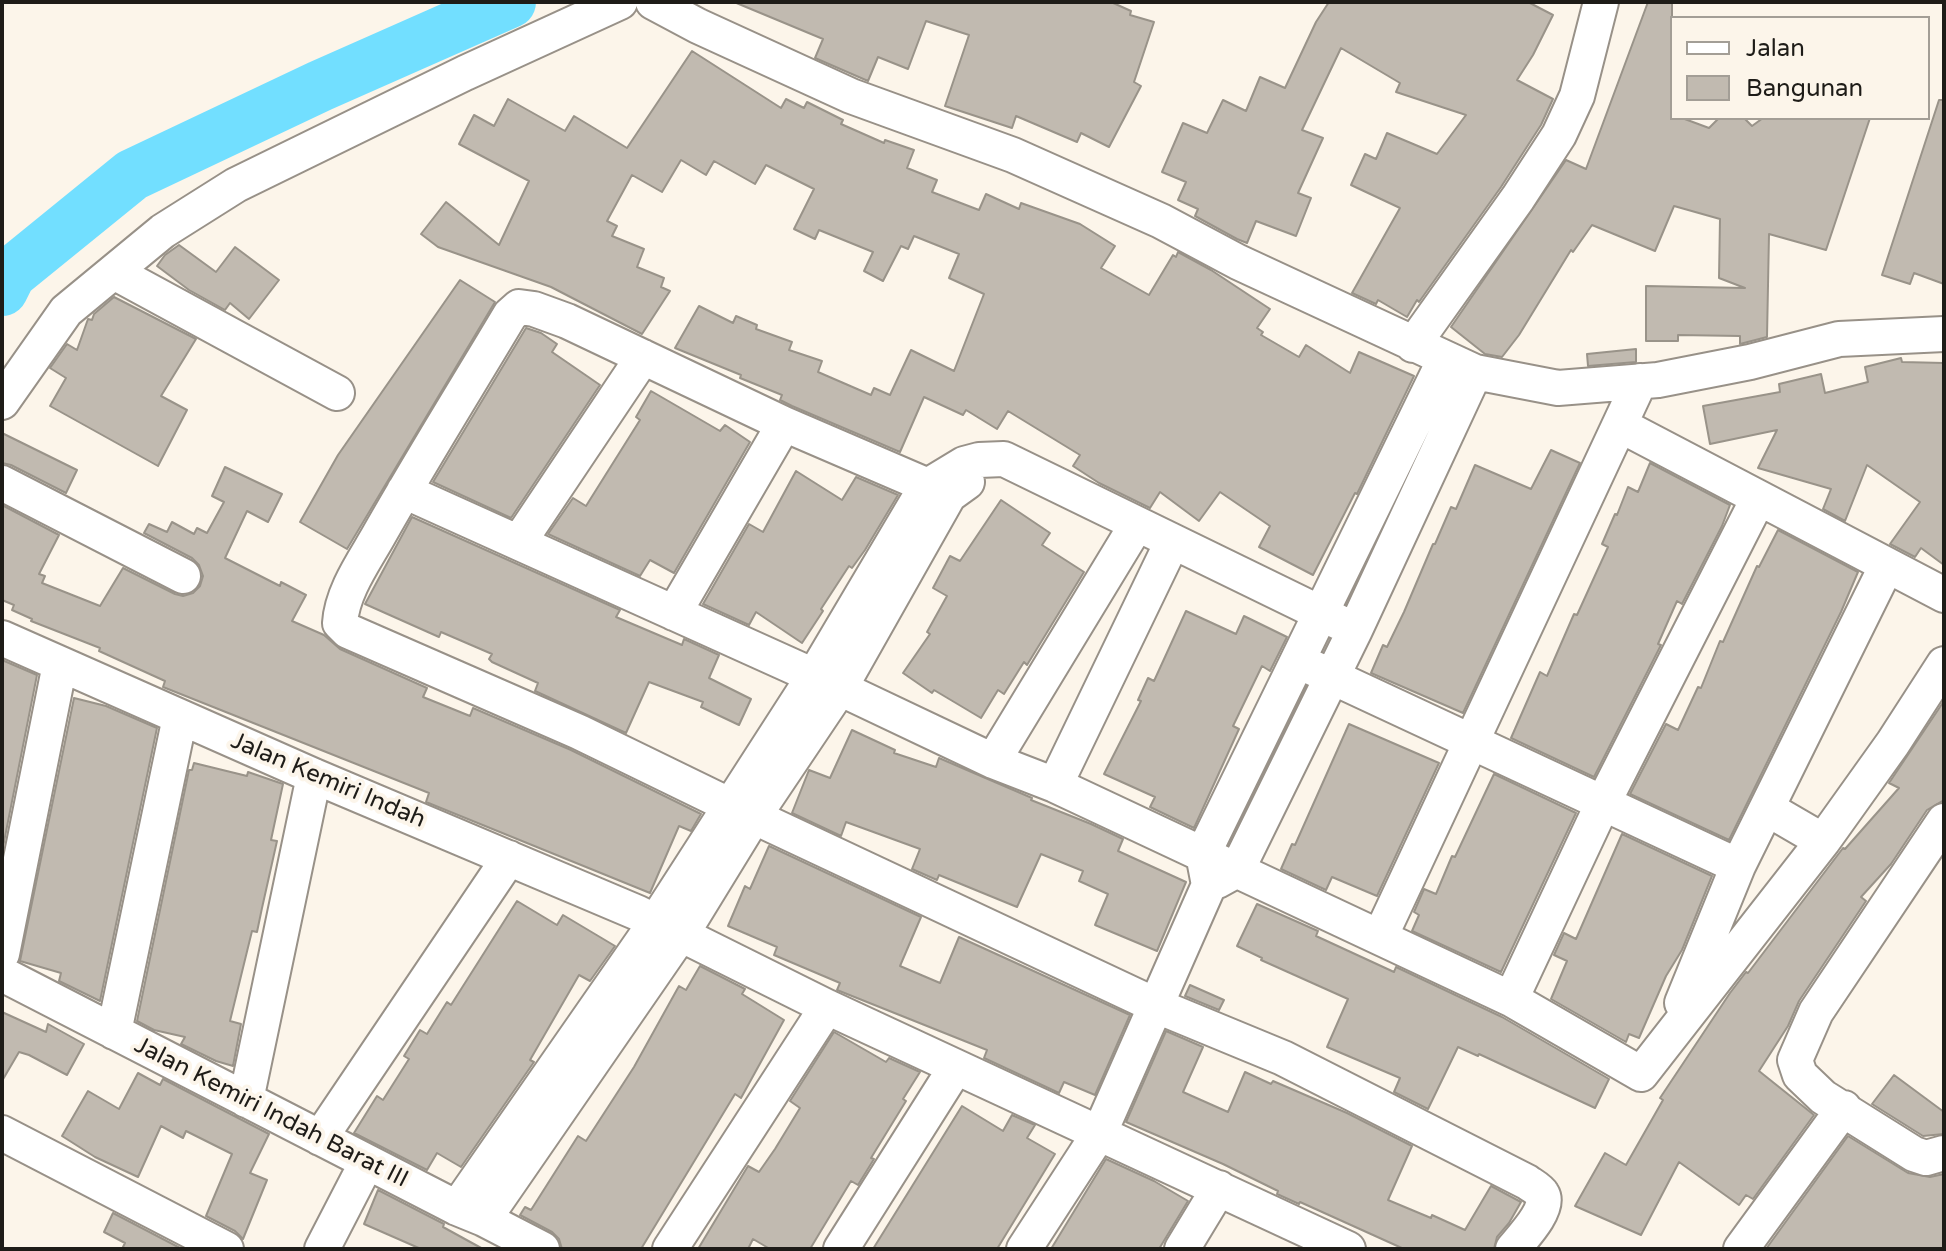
<!DOCTYPE html>
<style>
body{margin:0}
#map{position:relative;width:1946px;height:1251px;overflow:hidden;background:#fcf5ea;font-family:"Varela Round",sans-serif}
canvas{display:block}
.frame{position:absolute;inset:0;border:4px solid #1e1c18;pointer-events:none}
.legend{position:absolute;left:1670px;top:16px;width:260px;height:104px;box-sizing:border-box;background:#fcf5ea;border:2px solid #a39e96;margin:0;padding:10px 14px;list-style:none;font-size:24px;color:#1e1c18}
.legend li{display:flex;align-items:center;gap:16px;height:40px}
.legend b{width:40px;border:2px solid #a39e96}
</style>
<div id="map">
<canvas width="1946" height="1251"></canvas>
<div class="frame"></div>
<ul class="legend">
<li><b style="height:10px;background:#fff"></b>Jalan</li>
<li><b style="height:22px;background:#c1bab0"></b>Bangunan</li>
</ul>
</div>
<script>
const ctx = document.querySelector('canvas').getContext('2d');
ctx.lineJoin = 'round';
function trace(path, color, width, dash) {
  ctx.strokeStyle = color;
  ctx.lineWidth = width;
  ctx.lineCap = dash ? 'butt' : 'round';
  ctx.setLineDash(dash || []);
  ctx.stroke(path);
}
function paint(path, color) {
  ctx.fillStyle = color;
  ctx.fill(path, 'evenodd');
}
function label(font, color, halo, rows, align = 'center') {
  ctx.font = font + ' "Varela Round",sans-serif';
  ctx.lineWidth = 8;
  ctx.setLineDash([]);
  ctx.textBaseline = 'middle';
  ctx.strokeStyle = halo;
  ctx.fillStyle = color;
  for (const [text, x, y, turn = 0] of rows) {
    ctx.save();
    ctx.translate(x, y);
    ctx.rotate((+turn || 0) * Math.PI / 180);
    ctx.textAlign = isNaN(turn) ? turn : align;
    if (halo) ctx.strokeText(text, 0, 0);
    ctx.fillText(text, 0, 0);
    ctx.restore();
  }
}
trace(new Path2D(`
 M2,290L10,274L132,175L320,86L510,2`), '#72dfff', 52);
const building = new Path2D(`
 M734,2H1111L1131,11L1130,15L1154,22L1134,82L1141,86L1109,147L1081,133L1077,142L1016,116L1012,128L945,106L969,35L926,21L908,69L878,57L868,81L815,58L823,39Z
 M1329,2H1528L1553,15L1533,55L1517,80L1553,99L1541,125L1501,187L1419,302L1417,300L1407,317L1378,300L1376,304L1352,293L1400,208L1351,185L1365,154L1376,159L1387,133L1437,154L1466,115L1396,92L1400,83L1341,48L1302,130L1323,138L1298,193L1311,198L1296,236L1256,221L1247,243L1237,239L1195,216L1198,209L1178,200L1186,182L1162,172L1183,123L1207,133L1223,100L1246,111L1260,77L1285,88L1316,22Z
 M1648,2H1672V118H1682L1709,128L1719,118H1744L1752,126L1763,118H1870L1826,250L1769,234L1767,337L1740,344V336L1678,335V341H1646V286L1745,288L1719,278L1720,219L1674,206L1655,251L1592,225L1573,252L1571,250L1519,335L1502,357L1485,354L1451,327L1566,160L1586,169Z
 M692,51L781,108L786,99L804,108L807,102L843,120L841,124L884,143L885,140L914,150L907,168L937,180L932,192L979,210L986,194L1019,209L1021,203L1080,224L1115,246L1101,268L1149,295L1173,255L1176,257L1178,252L1211,270L1270,309L1257,328L1263,332L1261,335L1299,357L1306,345L1350,373L1359,352L1414,376L1357,494L1355,493L1313,575L1259,547L1270,526L1220,492L1199,521L1160,492L1150,508L1099,483L1073,466L1080,455L1008,411L997,429L966,410L963,415L924,397L900,452L792,406L780,400L782,395L740,378L741,375L675,348L699,306L733,323L736,316L757,325L756,329L792,342L789,350L822,361L818,372L871,395L874,388L890,395L911,350L954,371L984,294L949,278L959,254L914,236L908,249L901,246L883,281L864,271L873,252L819,230L815,239L794,229L814,189L766,165L755,184L714,161L706,175L681,160L662,192L632,175L607,221L617,226L612,236L644,249L637,267L664,278L661,287L670,291L642,334L551,287L438,247L421,234L446,202L499,245L529,181L459,144L474,115L494,126L508,99L565,131L574,116L627,148Z
 M1939,100H1944V284L1914,273L1910,284L1882,275Z
 M179,245L216,272L235,247L279,280L249,319L230,303L225,310L189,290L157,266L165,255Z
 M460,280L495,302L347,549L300,522L338,455Z
 M114,297L196,339L161,396L187,410L158,466L50,406L66,378L50,368L67,344L77,350L88,319L92,320L94,314Z
 M526,328L541,333L557,344L552,352L600,385L511,518L433,482Z
 M1636,349V362L1588,366L1587,354Z
 M1901,358L1902,362L1944,363V565L1921,548L1915,557L1890,544L1920,502L1867,465L1845,521L1823,509L1831,489L1758,468L1777,430L1710,444L1703,406L1780,392L1779,384L1821,374L1825,393L1868,382L1865,367Z
 M651,391L720,431L725,425L750,442L674,573L650,560L640,576L548,534L573,498L586,506L640,420L636,417Z
 M2,433L77,470L66,493L11,465L2,463Z
 M1551,450L1580,463L1463,713L1371,673L1383,645L1387,647L1404,612L1433,544H1435L1451,507L1456,509L1475,465L1531,489Z
 M1650,463L1730,505L1722,526L1682,604L1677,601L1658,644L1661,645L1594,777L1511,738L1540,672L1547,676L1574,614L1577,615L1608,547L1602,544L1615,514L1617,515L1628,487L1638,492Z
 M225,467L282,494L268,522L247,511L225,558L280,586L281,582L306,595L292,621L324,635L340,649L427,688L423,697L470,716L473,708L571,750L701,814L691,831L679,826L650,893L426,802L429,793L163,687L165,681L99,651L100,648L31,621L32,619L12,610L14,605L2,600V505L59,535L39,574L45,576L42,583L100,606L123,568L175,594L183,596L193,593L200,586L203,576L199,565L192,558L144,533L149,524L167,532L172,522L194,534L197,528L207,533L224,502L212,496Z
 M796,471L842,500L856,477L898,495L865,550L852,568L849,566L821,609L823,611L802,643L756,612L749,625L703,604L749,524L763,532Z
 M1001,500L1050,533L1042,545L1084,572L1027,665L1024,662L1004,694L998,690L981,718L934,690L932,693L903,673L930,634L927,632L947,596L933,588L950,556L960,561Z
 M412,517L620,610L616,617L682,645L684,639L719,655L709,678L751,699L739,725L701,707L703,702L649,682L626,733L535,691L538,683L492,662L489,659L492,654L441,632L439,637L365,604Z
 M1778,530L1858,572L1841,612L1729,840L1630,794L1666,724L1678,730L1698,687L1701,688L1720,641L1723,642L1757,566L1759,567Z
 M1186,611L1236,634L1244,616L1287,637L1270,671L1262,666L1233,726L1239,729L1194,828L1150,807L1155,797L1104,774L1141,701L1138,700L1148,678L1154,681Z
 M2,660L37,675L2,852Z
 M74,698L106,706L157,728L100,1001L59,981L61,973L20,961Z
 M1944,701V800L1927,810L1891,864L1861,897L1866,901L1799,1001L1788,1026L1759,1071L1814,1115L1753,1199L1746,1195L1739,1205L1679,1162L1641,1235L1575,1206L1605,1153L1626,1165L1663,1100L1660,1098L1730,993L1746,972L1748,973L1843,848L1845,849L1899,788L1889,783Z
 M1349,724L1439,763L1377,896L1332,877L1326,890L1281,869L1292,844L1295,845Z
 M852,730L895,750L894,753L936,767L939,758L1032,798L1031,800L1091,824L1123,839L1118,851L1186,882L1157,951L1095,925L1108,894L1079,881L1083,871L1041,854L1017,907L939,875L937,880L912,869L920,849L846,822L841,836L792,813L809,770L830,778Z
 M194,763L247,776L248,772L283,784L271,840L277,841L262,908L257,932L252,931L230,1021L241,1024L233,1066L216,1061L181,1044L185,1037L154,1030L137,1021L189,770H192Z
 M1494,774L1576,813L1501,972L1412,931L1419,915L1414,912L1424,889L1436,894L1452,856L1455,857Z
 M1622,834L1712,876L1682,950L1666,976L1639,1038L1629,1034L1626,1042L1551,999L1567,961L1554,955L1564,933L1576,939Z
 M769,846L921,917L900,966L940,983L959,937L1130,1015L1095,1095L1064,1082L1059,1093L984,1058L987,1050L837,990L840,983L774,955L777,947L728,926L745,886L750,889Z
 M517,901L557,925L563,915L615,946L590,981L579,975L530,1060L534,1062L461,1167L437,1153L427,1170L354,1133L377,1096L383,1100L409,1059L404,1056L420,1030L427,1034L447,1002L451,1005Z
 M1257,904L1318,931L1316,936L1394,972L1396,967L1502,1017L1609,1079L1595,1108L1479,1054L1478,1056L1458,1047L1428,1109L1394,1092L1400,1078L1327,1047L1348,999L1261,960L1262,958L1237,946Z
 M700,966L745,989L742,994L784,1020L741,1098L735,1094L641,1249H562L559,1239L552,1232L520,1215L525,1207L531,1210L578,1136L586,1141L634,1067L679,986L686,990Z
 M1190,985L1224,1000L1219,1010L1185,996Z
 M2,1012L46,1032L48,1024L84,1044L67,1075L29,1055L19,1052L2,1081Z
 M1166,1031L1203,1047L1183,1092L1228,1112L1245,1072L1271,1084L1273,1081L1347,1113L1412,1146L1388,1200L1431,1218L1432,1215L1465,1230L1491,1186L1521,1202L1509,1223L1497,1237L1494,1249H1404L1300,1202L1299,1204L1277,1194L1278,1191L1223,1164L1126,1122Z
 M834,1032L886,1062L889,1058L920,1072L903,1099L906,1101L871,1158L874,1159L858,1185L851,1181L810,1249H770L753,1239L748,1249H698L748,1166L759,1172L775,1149L800,1108L790,1101Z
 M138,1073L160,1085L163,1079L269,1134L250,1173L267,1180L243,1239L235,1231L206,1216L232,1154L186,1131L183,1138L161,1126L138,1177L95,1157L62,1136L88,1091L119,1109Z
 M1894,1075L1944,1112V1134L1923,1136L1872,1104Z
 M962,1106L1003,1131L1012,1115L1035,1125L1027,1138L1055,1154L997,1249H873Z
 M1848,1136L1908,1173L1930,1177L1944,1174V1249H1766Z
 M1106,1159L1154,1181L1188,1201L1159,1249H1051Z
 M378,1190L444,1224L443,1227L483,1249H421L364,1224Z
 M113,1213L182,1249H122L125,1243L104,1232Z`);
paint(building, '#c1bab0');
trace(building, '#999389', 2);
const minor = new Path2D(`
 M653,2L698,26L851,96L1013,155L1161,221L1238,262L1475,372L1558,388L1658,380L1750,362L1839,339L1944,334
 M114,272L337,393
 M1413,345L1518,198L1559,135L1577,96L1601,2
 M2,402L66,311L163,231L236,185L465,73L620,2
 M1620,425L1944,595
 M2,483L183,576
 M404,491L814,676L993,761L1055,785L1511,999L1641,1074L1823,841L1893,743L1944,664
 M949,495L784,424L567,321L534,309L519,307L510,315C467,387 422,459 380,533C365,560 342,591 340,623L348,631L579,732L729,805L1157,1006L1283,1058L1527,1182C1531,1185 1539,1189 1542,1194C1551,1208 1522,1238 1513,1249
 M519,542L643,357
 M674,613L784,424
 M2,638L314,776L638,913L827,1007L1348,1249
 M1311,667L1738,866
 M993,761L1137,524
 M1055,785L1165,557
 M1768,809L1823,841
 M1944,821L1816,1012L1795,1060L1800,1075L1823,1097L1914,1154L1926,1158L1944,1153
 M1217,881L1237,870L1355,630L1475,372
 M1380,937L1640,381
 M2,954L60,664
 M2,974L457,1208L484,1219L542,1249
 M1511,999L1603,803L1758,499
 M1682,1003L1738,866L1886,567
 M114,1032L180,717
 M246,1100L314,776
 M2,1133L226,1249
 M320,1138L509,858
 M457,1208L649,932L814,676L926,487L964,464L979,460L1004,459L1355,630
 M484,1219L689,922L754,816L840,688L949,495L967,482
 M322,1249L367,1162
 M670,1249L827,1007
 M841,1249L956,1067
 M1024,1249L1100,1132L1209,885L1203,854L1445,359
 M1182,1249L1219,1188
 M1741,1249L1844,1108`);
trace(minor, '#989188', 38);
trace(minor, '#fff', 34);
label('24px', '#1e1c18', '#fcf5ea', [
 ["Jalan Kemiri Indah",328,781,23],
 ["Jalan Kemiri Indah Barat III",271,1113,27]
]);
</script>
